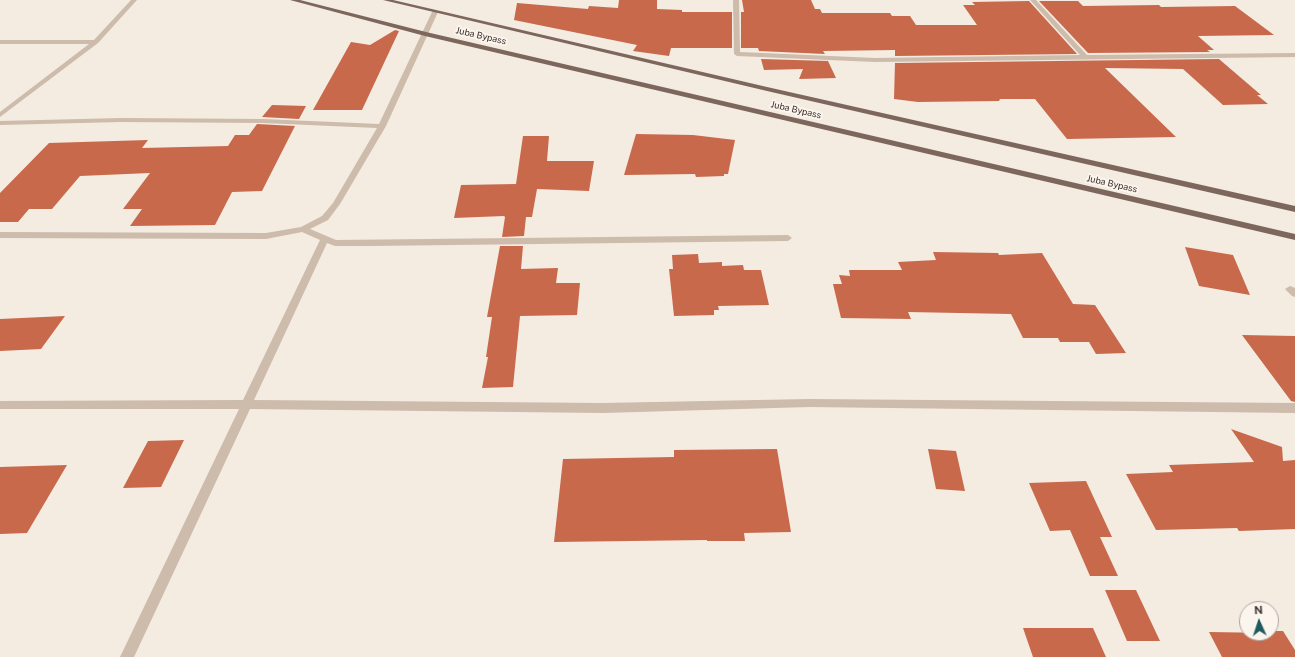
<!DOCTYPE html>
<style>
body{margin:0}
#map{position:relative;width:1295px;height:657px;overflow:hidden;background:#f4ebe1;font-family:"Public Sans",sans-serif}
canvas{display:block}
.north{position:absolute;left:1239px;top:601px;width:40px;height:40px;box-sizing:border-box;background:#fbf5ee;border:1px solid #aea6a0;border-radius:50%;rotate:357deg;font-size:11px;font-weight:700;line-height:16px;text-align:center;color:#3b302b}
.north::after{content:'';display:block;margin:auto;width:14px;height:18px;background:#1f5a5e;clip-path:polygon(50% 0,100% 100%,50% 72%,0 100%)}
</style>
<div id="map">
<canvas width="1295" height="657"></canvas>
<div class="north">N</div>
</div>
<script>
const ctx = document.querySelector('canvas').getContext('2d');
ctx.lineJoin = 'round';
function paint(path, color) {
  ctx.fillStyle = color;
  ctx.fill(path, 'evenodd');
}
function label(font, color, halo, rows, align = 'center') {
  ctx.font = font + ' "Public Sans",sans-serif';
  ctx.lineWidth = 4;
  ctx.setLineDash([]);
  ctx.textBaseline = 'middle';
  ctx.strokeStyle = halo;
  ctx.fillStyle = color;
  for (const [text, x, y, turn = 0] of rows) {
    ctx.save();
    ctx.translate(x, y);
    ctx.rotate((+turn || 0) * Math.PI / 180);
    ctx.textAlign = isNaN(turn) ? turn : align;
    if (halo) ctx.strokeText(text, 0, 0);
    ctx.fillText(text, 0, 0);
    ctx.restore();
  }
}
paint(new Path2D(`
 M619,0H657V9L682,10V12H732V48H671L669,56L633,51L637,45L514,20L517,3L588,9L589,6L618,8Z
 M742,0H811L815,9H820L822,13H890L892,16H910L916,25H977L963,5H975L972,2L1029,1L1077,54L895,56V50L823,51L825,54L759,51L758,48H741V12H744Z
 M1039,1H1078L1083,6L1159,5L1161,7L1235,6L1274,35L1198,36L1214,50H1207L1210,52L1088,53Z
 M395,30L399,31L362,110H313L351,42L370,45Z
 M761,59L828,61L836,78L799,79L803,69L764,70Z
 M1219,59L1261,95H1257L1268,104L1223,105L1183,69L1105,68L1176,137L1067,139L1035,99H1000L999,101L918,102L894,99L895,63Z
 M272,105L306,106L299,119L262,117Z
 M257,124L295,126L262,191L232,192L215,225L130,226L142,209H123L150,173L80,176L52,209H29L18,222H0V193L49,143L148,140L142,148L228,146L235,135H249Z
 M636,134L693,135L735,140L728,174H724V176L696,177L695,174L624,175Z
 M523,136H549L547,161H594L589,191L537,189L532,217H526L524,236L502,237L505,217L504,216L454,218L461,185L516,184Z
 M500,246H523L521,269L558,268L556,283H580L577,315L520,316L513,387L482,388L488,357H486L492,317H487Z
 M1185,247L1233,255L1250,295L1199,286Z
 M933,252L998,253L999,255L1042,253L1073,304L1095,305L1126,353L1096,354L1089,342H1060L1058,338H1023L1011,314L908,312L911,319L841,318L833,284H842L839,275L850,276L849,270H902L898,262L936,260Z
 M698,254L699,263L722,262V266L743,265L744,270H761L769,305L718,306L719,310H714V315L674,316L669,269H673L672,255Z
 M65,316L41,349L0,351V319Z
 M1242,335L1295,336V402L1291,401Z
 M1231,429L1282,447L1283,461L1295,460V529L1239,531L1237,528L1156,530L1126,474L1173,472L1169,465L1254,462Z
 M184,440L161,487L123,488L148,441Z
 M777,449L791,532L744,533L745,541H707V540L554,542L563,459L674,457V450Z
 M928,449L956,451L965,491L936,489Z
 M67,465L27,533L0,534V467Z
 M1086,481L1112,537H1100L1118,576H1090L1070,530L1050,531L1029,483Z
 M1105,590H1136L1160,641H1127Z
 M1023,628H1093L1106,657H1033Z
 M1271,631H1283L1295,650V657H1222L1209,632L1271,633Z`), '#c8694b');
paint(new Path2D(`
 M131,0H137L98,43L0,117V112L89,44H0V40H94Z
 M733,0H739L740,52L875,58L1080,55L1030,0H1036L1087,55L1295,53V57L875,62L737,56L734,54Z
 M435,10L438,12L386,126L340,204L328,220L310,229L336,240L788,235L792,238L788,241L370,246H335L327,243L254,400L603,403L809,399L1295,403V413L809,407L603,413L250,409L134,657H120L239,409H0V401L243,400L320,240L302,232L266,239L0,238V232L266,233L301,227L322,216L333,203L377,128L263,123L121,122L0,125V121L121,118L263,119L379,124L432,12Z
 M1290,286L1295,288V297L1292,296L1285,289Z`), '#cdbbac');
paint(new Path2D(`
 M290,0H300L426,32L1295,234V240L425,36Z
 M383,0H393L767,87L1295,206V212L767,91Z`), '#7d675c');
label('9px', '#3b302b', '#fbf5ee', [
 ["Juba Bypass",481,36,13],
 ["Juba Bypass",796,110,13],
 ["Juba Bypass",1112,184,13]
]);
</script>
